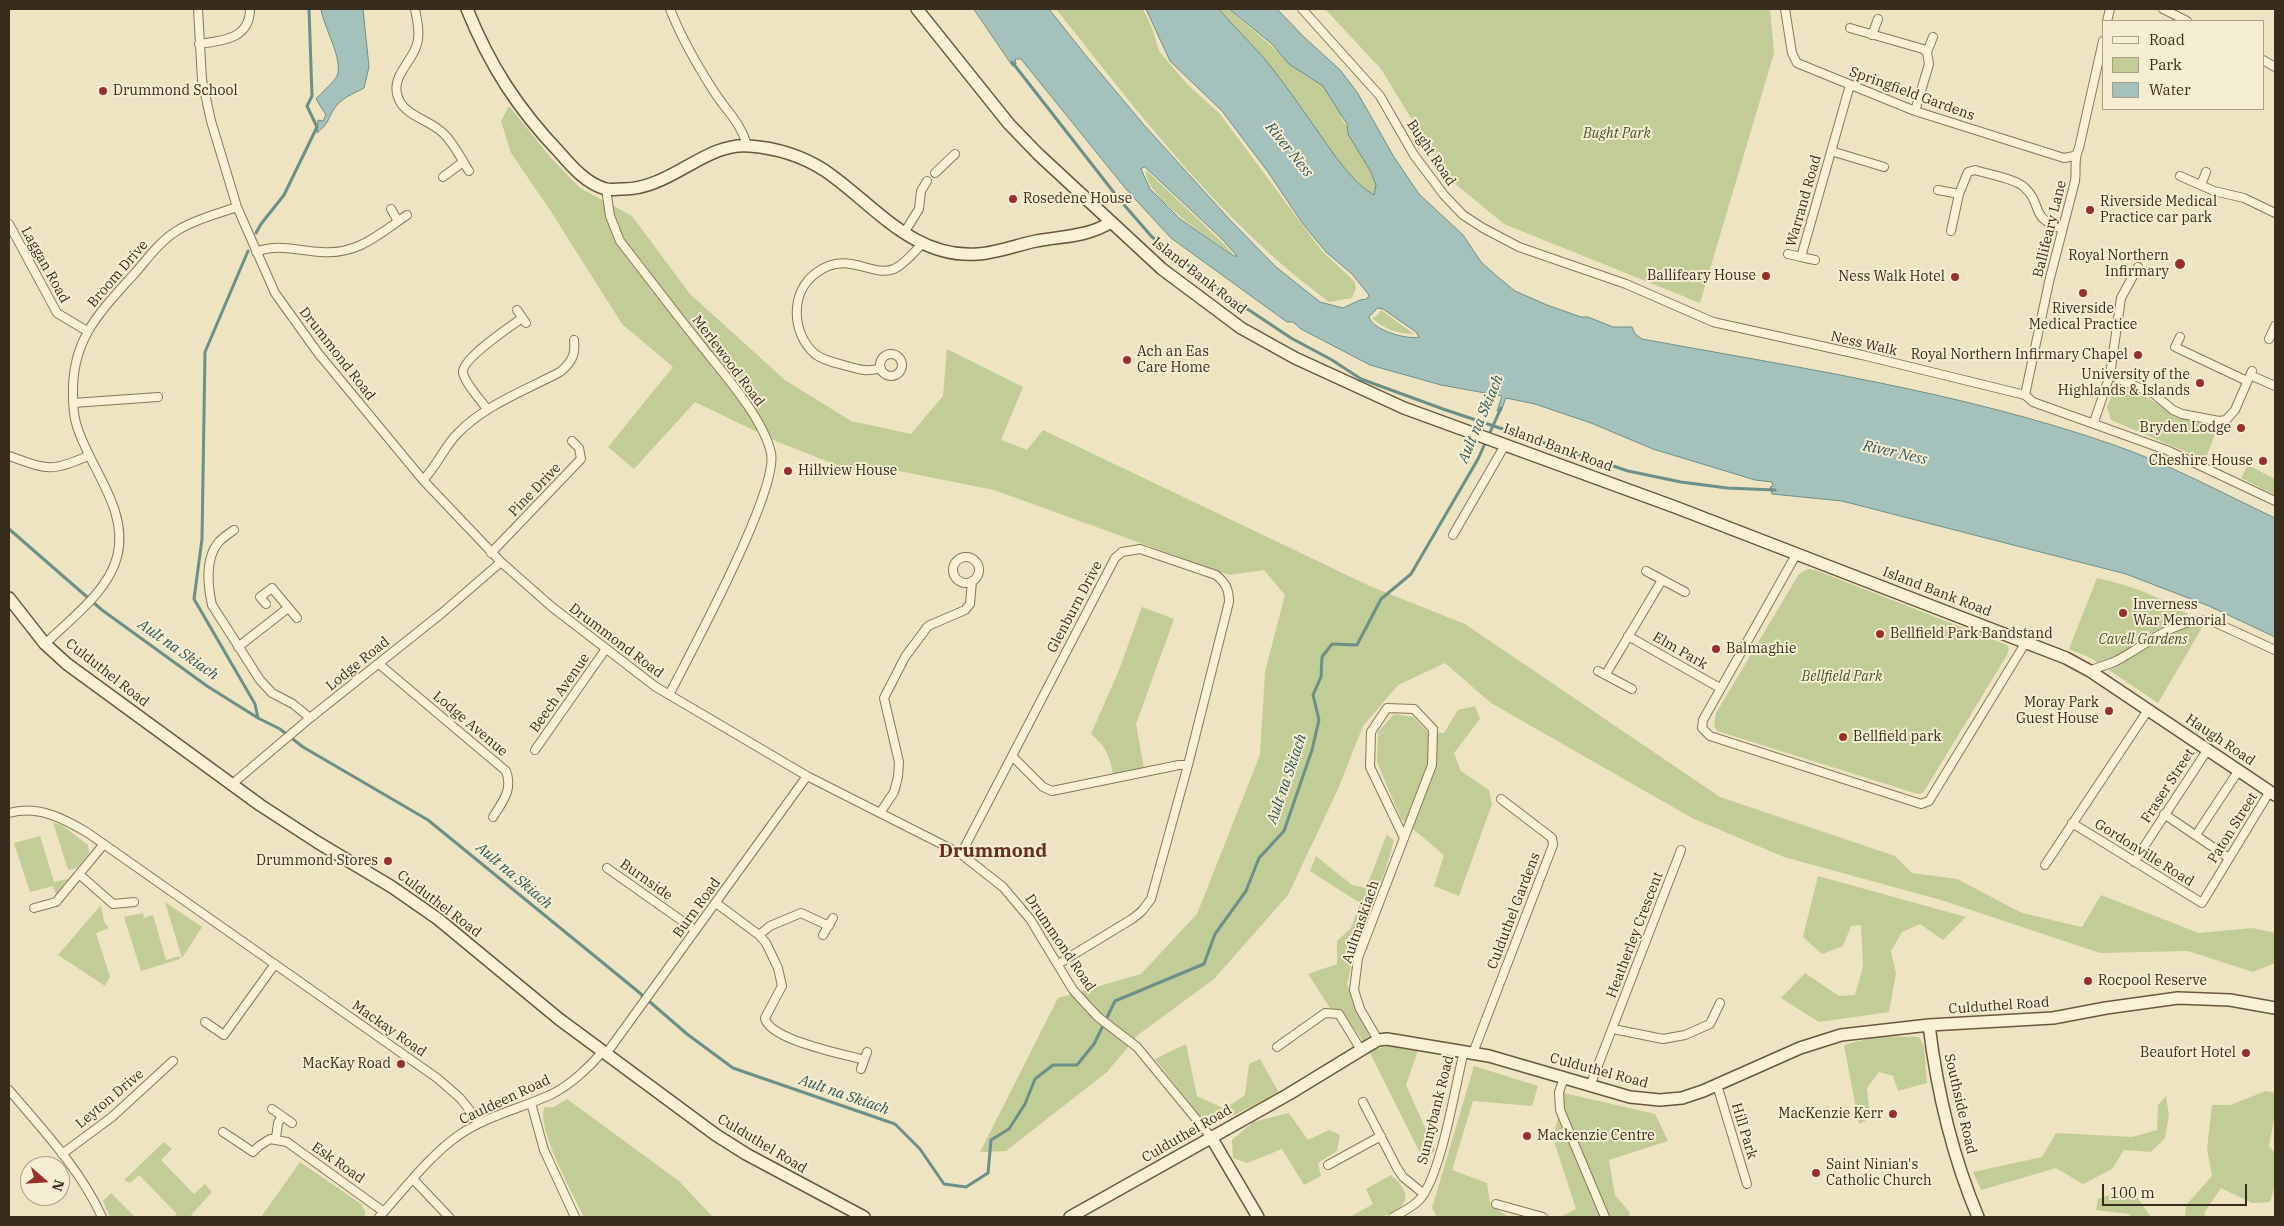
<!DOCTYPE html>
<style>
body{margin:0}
#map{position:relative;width:2284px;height:1226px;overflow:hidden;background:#eee4c2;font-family:"IBM Plex Serif",serif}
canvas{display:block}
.frame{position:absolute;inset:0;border:10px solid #382c1d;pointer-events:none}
.legend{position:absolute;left:2102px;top:20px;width:162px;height:90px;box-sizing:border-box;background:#f6eed2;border:1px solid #aaa08a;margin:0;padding:6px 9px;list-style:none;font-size:15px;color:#382c1d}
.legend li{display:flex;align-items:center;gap:10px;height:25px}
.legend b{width:25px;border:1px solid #aaa08a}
.north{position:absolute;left:20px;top:1156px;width:50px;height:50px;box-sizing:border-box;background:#f6eed2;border:1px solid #aaa08a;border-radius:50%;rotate:109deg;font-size:14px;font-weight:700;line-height:20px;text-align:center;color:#382c1d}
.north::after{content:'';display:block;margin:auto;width:18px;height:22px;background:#983029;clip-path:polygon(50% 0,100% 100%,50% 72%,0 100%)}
.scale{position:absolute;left:2102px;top:1184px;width:145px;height:22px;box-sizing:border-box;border:2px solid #382c1d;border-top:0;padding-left:6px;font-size:15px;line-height:18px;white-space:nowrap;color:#382c1d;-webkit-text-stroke:4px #f6eed2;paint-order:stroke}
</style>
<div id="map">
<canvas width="2284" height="1226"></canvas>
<div class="frame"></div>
<ul class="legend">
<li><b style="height:6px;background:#f9f1d5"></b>Road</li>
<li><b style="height:14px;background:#c2cc96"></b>Park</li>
<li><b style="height:14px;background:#a5c1bb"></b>Water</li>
</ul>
<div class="north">N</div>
<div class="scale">100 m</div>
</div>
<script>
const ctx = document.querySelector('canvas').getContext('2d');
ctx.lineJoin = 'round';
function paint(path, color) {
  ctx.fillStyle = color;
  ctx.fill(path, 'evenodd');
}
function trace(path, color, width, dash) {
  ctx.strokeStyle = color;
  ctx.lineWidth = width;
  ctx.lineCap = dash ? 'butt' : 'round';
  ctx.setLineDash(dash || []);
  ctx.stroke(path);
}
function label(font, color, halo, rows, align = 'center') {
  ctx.font = font + ' "IBM Plex Serif",serif';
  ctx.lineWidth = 4;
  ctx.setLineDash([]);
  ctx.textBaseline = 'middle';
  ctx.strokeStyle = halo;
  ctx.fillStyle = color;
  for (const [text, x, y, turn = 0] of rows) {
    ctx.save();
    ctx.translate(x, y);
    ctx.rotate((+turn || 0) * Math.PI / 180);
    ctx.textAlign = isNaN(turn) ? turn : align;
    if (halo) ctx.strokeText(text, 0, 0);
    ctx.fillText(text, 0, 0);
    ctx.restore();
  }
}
paint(new Path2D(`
 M1056,9H1143L1152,28L1159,51L1187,84L1220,114L1321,250L1354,281L1356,288L1352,298L1329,302C1221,223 1139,113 1056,9Z
 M1228,9L1289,61L1315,74L1334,97L1343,121L1353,135L1381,188L1373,198L1355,190L1316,142L1221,10Z
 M1325,9H1770L1774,53L1700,303L1504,224L1447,177L1381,69Z
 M509,106L551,158L580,188L632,216L690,294L785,380L851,421L911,434L943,396L947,349L1023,387L1001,440L1027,450L1043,430L1372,587L1465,624L1720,797L1895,856L1912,873L1957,879L2022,913L2082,927L2101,895L2199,933L2252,928L2275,933V963L2253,972L2188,951L2100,953L1941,900L1784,857L1692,818L1491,703L1445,663L1398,685L1363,726L1338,789L1288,895L1214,979L1138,1035L1107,1072L1006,1151L980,1152L1058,998L1141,974L1197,914L1260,755L1265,672L1285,595L1264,570L1229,575L994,490L899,471L849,470L778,442L695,402L634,469L608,447L673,367L622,324L550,210L511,153L501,121Z
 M1146,170L1225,245L1233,254C1213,240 1143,197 1146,170Z
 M1381,310L1414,334C1398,334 1384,329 1372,318L1377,316Z
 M2116,386L2141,394L2181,418L2213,426L2216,431L2207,455L2203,459L2111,420L2107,407Z
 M2248,465L2275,479V495L2241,478Z
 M1808,569L1815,570L2007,645L2009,649L2007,655L1923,793L1918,794L1717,731L1714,726L1716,713L1799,574Z
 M2097,578C2134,586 2174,601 2203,626L2158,703L2091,658L2069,649Z
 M1142,607L1174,619L1136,724L1144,768L1113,774C1110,757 1106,746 1091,734L1119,670Z
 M1475,706L1480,719L1454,753L1461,771L1489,790L1492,804L1459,896L1434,886L1444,855L1401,819L1377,762L1378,732L1394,714L1413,717L1428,732L1444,733L1458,710Z
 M53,822L63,826L88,845L89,853L77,868L68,870Z
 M1387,834L1394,841L1385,871L1356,945L1347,984L1370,1035L1363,1041L1342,1011L1330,1008L1308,974L1337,964V941L1351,928L1360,903L1310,871L1316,856L1352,885L1366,888Z
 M40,836L54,882L68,879L56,894L53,886L30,892L14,843Z
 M1818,876L1966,917L1943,940L1920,924L1902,932L1891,951L1896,973L1889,1012L1819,1022L1781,998L1805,973L1839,996L1855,995L1863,967L1861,925L1851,926L1843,946L1822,954L1803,937Z
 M165,902L202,927L182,958Z
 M101,905L104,922L109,928L96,933L110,977L105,986L58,955Z
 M143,913L144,918L153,915L166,960L180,956V959L141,971L124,917Z
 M1879,1036L1919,1037L1924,1046L1927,1083L1898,1091L1893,1076L1879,1072L1867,1088L1870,1118L1859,1124L1844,1045Z
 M1186,1044L1197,1096L1225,1109L1245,1095L1249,1064L1260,1059L1279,1093L1230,1117L1200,1116L1155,1059Z
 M1394,1044L1418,1050L1406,1085L1435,1150L1424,1161L1369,1051Z
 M1474,1066L1538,1086L1532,1106L1473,1101L1452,1170L1487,1183L1490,1204L1508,1217H1437L1432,1208Z
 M2266,1091L2275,1093V1114L2269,1146L2275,1153V1185L2270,1202L2252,1203L2221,1188L2204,1213L2206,1217H2185L2186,1205L2212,1176L2207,1149L2212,1105H2230Z
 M1564,1093L1655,1114L1668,1141L1609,1160L1615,1195L1630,1213L1629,1217H1560L1576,1209L1553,1138Z
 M2166,1096L2169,1115L2165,1138L2151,1152L2124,1150L2112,1169L2083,1184L2056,1168L1981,1190L1973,1172L2042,1157L2056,1133L2132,1137L2157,1130L2158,1105Z
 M567,1099L679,1181L713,1217H584C575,1198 534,1124 545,1107H554Z
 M1289,1113L1308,1140L1329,1130L1340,1135L1337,1151L1318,1163L1321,1176L1304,1185L1282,1149L1247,1163L1233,1158L1232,1140L1253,1122Z
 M164,1142L172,1149L161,1160L194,1194L205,1184L212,1192L191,1215L193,1217H174L177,1214L139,1175L130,1183L124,1180Z
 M300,1162L361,1204L365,1211V1217H261Z
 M1391,1175C1413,1194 1410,1207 1382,1217C1373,1220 1359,1217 1350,1217L1373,1204L1366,1189Z
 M2118,1192L2135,1194L2151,1217H2131L2129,1214L2096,1210L2098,1199Z
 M111,1193L135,1217H110L103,1201Z`), '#c2cc96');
const water = new Path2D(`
 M321,9H363L369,67L364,88C353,94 341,98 334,109C326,122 330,122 317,133L318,120L323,121L326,115L316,99C320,94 334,82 337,76C344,60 323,26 321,9Z
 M974,9H1049L1087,57L1144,125L1231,221L1276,267L1320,302L1343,308L1360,300L1367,299L1369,295L1352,274L1326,252L1303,224L1268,172L1222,111L1170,61L1146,9H1219C1237,31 1258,49 1275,72C1296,99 1315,128 1335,156C1348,172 1357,185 1374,195L1376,185L1371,172L1348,134L1347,124L1323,86L1289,64L1272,44L1229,9H1277L1305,38L1340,70L1357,92L1394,157L1419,194L1463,235L1481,262L1499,278L1515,291L1547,305L1581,317H1588L1613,327H1632L1635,334L1642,339C1800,368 1962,392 2114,445C2169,464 2222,493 2275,518V637L2209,606L2126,574L1842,501L1772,494L1770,487L1773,486L1772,482L1755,480L1653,449L1591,423L1535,404L1506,398L1501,411H1497L1502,396L1441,385L1370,365L1301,329L1293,322H1287L1171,238L1126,189L1021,59H1015L1016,64L1013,66ZM1145,167L1222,239L1237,256H1234L1180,219L1150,189L1141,169ZM1378,308L1383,309L1416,332L1419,337C1407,340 1372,330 1369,317Z`);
paint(water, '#a5c1bb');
trace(water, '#6b8f89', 1);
trace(new Path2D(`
 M1012,62L1119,199L1152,237L1225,294L1291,338L1332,360L1361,379L1443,409L1628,471L1681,482L1727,488L1775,490
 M256,233L261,224L284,195L317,127L307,106L312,96L309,9
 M248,251L205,352L202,539L194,599L255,704L258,718
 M9,529L102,610L207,686L258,718L280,729L303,747L428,820L635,989L687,1034L733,1068L895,1124L920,1149L944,1184L966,1187L988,1173L991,1140L1009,1129L1025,1104L1035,1079L1053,1065H1077L1094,1044L1115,1001L1204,964L1215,934L1246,891L1259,858L1284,831L1312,750L1319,720L1313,695L1321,677L1322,657L1332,644L1357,645L1381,599L1411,574L1478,459L1501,408`), '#6b8f89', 3);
const street = new Path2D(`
 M198,9L202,80L211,121L237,207L275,293L318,353L423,480L501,562L552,607L656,687L807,776L961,854L1003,887L1030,919L1073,990L1098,1017L1137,1047L1211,1137
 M415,9C417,20 421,35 416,47C409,66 388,79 400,102C409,117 431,121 443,133C454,143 461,159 469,171
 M670,9C681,37 697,65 713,90C726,111 740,121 747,145
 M1302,9L1380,96L1414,155L1444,195L1463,215L1483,228L1519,247L1626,284L1713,322L1862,355L2025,395L2033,402L2169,451L2275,501
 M1785,9L1792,53L1797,63L1915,111L2064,158L2074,156
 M2163,9L2187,21
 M2107,21L2110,9
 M1850,28L1923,49L1927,52L1929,64L1915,111
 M1872,35L1878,19
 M199,44C222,41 250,39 250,9
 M1927,52L1933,37
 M2263,60L2275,67
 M1831,151L1884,167
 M935,173L955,154
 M2180,176L2214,191L2244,198L2275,213
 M443,177L463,162
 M2201,185L2206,172
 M606,189L610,216L620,241C648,277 675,313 704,349C725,375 764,420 771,453C779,490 690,654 669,695
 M1938,190L1959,194L1968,172L1975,170C1987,174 2016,179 2024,187C2044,205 2028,217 2062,229
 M391,209L398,221
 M9,224L57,313L87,331
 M1951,231L1959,194
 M904,233L919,209L921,191L927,181
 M256,252C278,243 298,251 321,252C358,255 379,234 407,215
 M1788,254L1801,257
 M1815,260L1801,257L1850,85
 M517,310L526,323
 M2180,337L2175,347L2247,381
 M2269,339L2275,326
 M880 365a11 11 0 1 1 22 0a11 11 0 1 1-22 0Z
 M881,368C868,372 860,370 847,366C836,363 824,361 815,354C791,333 790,292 816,273C848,249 871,278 894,269C905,264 914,252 923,243
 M2110,375L2154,394L2173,410L2182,414L2219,421L2226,420L2235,410L2252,371
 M2250,375L2275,386
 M2025,395L2049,282L2075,181C2077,167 2073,161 2079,148L2103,41
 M73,403L158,397
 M487,409C480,399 466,385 463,373C461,359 510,327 522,318
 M2094,422L2110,375L2121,298L2138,267
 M9,456C47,469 49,473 88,456
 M423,480C437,466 444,447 458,433C485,405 526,390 560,372C571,363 576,355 574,340
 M234,530C228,534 222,538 218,543C205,559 208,587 212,605L260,680L272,693L293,704L310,718
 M1453,535L1505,445
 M491,553L581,459L579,448L572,441
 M1797,553L1703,720L1702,728L1710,736L1921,804L1929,801L1932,796L2026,642
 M953 570a13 13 0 1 1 26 0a13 13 0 1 1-26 0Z
 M1646,571L1685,592
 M266,604L260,597L272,588L297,618
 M1628,636L1720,688
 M45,644C70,619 108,592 117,557C130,509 88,467 76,423C73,413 73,403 73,393C72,338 101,311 135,273C148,258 161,240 178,230C196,219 217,214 237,207
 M238,647L288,608
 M379,664L506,771C513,790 503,801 493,817
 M1598,671L1632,689
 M2090,671C2098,667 2107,665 2116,661C2145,646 2177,616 2212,621L2275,650
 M1606,674L1662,580
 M535,750L605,650
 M1012,756L1043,787L1052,791L1179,765H1188
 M231,785L310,718L442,613L501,562
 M9,813C38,805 63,818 88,833L437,1078L460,1098L480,1123
 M880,813L894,792L898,777L899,762L884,698L905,657L928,626L965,610L970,604L972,581
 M2164,814L2229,858
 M2072,823L2202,903L2270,791
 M2196,835L2239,770
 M961,854L1115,558L1122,552L1140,549L1216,575C1226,583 1229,590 1229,602L1188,765L1151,899L1142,911L1132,919L1058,964
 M2134,862L2208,749
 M2045,865L2148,710
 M607,868L695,930
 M79,874L113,904L134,902
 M716,903L759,935L766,943L778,968L782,986L765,1018C769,1040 844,1054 864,1060
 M34,908L56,902L104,844
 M759,935L770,926L801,913L829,926
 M823,935L833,918
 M205,1022L224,1035L275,964
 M1613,1029L1663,1039L1685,1035L1710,1024L1720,1003
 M1378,1040L1360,1009L1354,990L1358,958L1432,765L1433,729L1414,709L1387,708L1371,732L1370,767L1404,838
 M1277,1047L1325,1013L1339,1014L1361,1050
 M1473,1053L1553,845L1552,838L1501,799
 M606,1054L807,776
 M861,1069L867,1052
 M1564,1078L1559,1092L1560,1110L1605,1217
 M1717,1085L1747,1184
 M1590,1086L1681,850
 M9,1090C43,1130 80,1169 102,1217
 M1363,1102L1397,1168L1403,1177L1424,1194
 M531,1103L544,1150L575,1217
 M272,1109L292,1123
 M223,1132L253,1152L259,1146L270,1139L287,1142L384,1212
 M276,1138L278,1123L282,1116
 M62,1154L112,1117L173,1061
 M1328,1165L1381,1136
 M413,1179L449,1217
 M1496,1204L1543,1217
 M379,1217C404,1190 428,1157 459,1135C487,1116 519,1109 550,1095C569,1086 589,1068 603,1051
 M1393,1217C1402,1212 1414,1207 1421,1198C1442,1171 1455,1087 1464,1051`);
const secondary = new Path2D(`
 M467,9C490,66 518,109 560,153C572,167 587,184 606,189C611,190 617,189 622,189C670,190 706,141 750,146C775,148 802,156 824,170C873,203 912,259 978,254C997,253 1017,245 1036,241C1062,236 1088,237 1111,222
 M917,9L1009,124L1038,154L1162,269L1241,328L1295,358L1404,408L1675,507L2066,658L2090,671L2275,795
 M9,598L45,644L67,664L260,805L317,842L392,887L438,919L559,1019L716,1135L746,1154L864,1217
 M1929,1025C1937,1092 1952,1155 1978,1217
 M1211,1137L1258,1217
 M1070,1217L1289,1094L1361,1050L1378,1040L1387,1039L1489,1056L1630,1097L1660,1100L1682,1098L1703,1091L1800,1048L1841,1035L1929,1025L2053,1018L2106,1008L2178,998L2230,1000L2275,1008`);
trace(street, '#887659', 10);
trace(secondary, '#6a573c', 14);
trace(street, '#f9f1d5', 8);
trace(secondary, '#f9f1d5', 11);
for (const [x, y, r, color] of [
 [103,91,5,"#983029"],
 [1013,199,5,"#983029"],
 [2090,210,5,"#983029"],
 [2180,264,6,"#983029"],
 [1766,276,5,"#983029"],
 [1955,277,5,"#983029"],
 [2083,293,5,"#983029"],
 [2138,355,5,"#983029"],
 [1127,360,5,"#983029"],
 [2200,383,5,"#983029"],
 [2241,428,5,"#983029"],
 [2263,461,5,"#983029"],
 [788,471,5,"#983029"],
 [2123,613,5,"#983029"],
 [1880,634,5,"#983029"],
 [1716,649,5,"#983029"],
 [2109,711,5,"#983029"],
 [1843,737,5,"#983029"],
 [388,861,5,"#983029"],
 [2088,981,5,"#983029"],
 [2246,1053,5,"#983029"],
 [401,1064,5,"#983029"],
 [1893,1114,5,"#983029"],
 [1527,1136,5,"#983029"],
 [1816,1173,5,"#983029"]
]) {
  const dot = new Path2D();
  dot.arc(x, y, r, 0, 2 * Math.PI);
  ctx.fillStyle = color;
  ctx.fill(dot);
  trace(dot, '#f6eed2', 2);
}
label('14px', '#382c1d', '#f6eed2', [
 ["Drummond School",113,91],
 ["Rosedene House",1023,199],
 ["Riverside Medical",2100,202],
 ["Practice car park",2100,218],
 ["Royal Northern",2169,256,"right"],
 ["Infirmary",2169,272,"right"],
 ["Ballifeary House",1756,276,"right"],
 ["Ness Walk Hotel",1945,277,"right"],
 ["Riverside",2083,309,"center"],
 ["Medical Practice",2083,325,"center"],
 ["Ach an Eas",1137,352],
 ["Care Home",1137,368],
 ["Royal Northern Infirmary Chapel",2128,355,"right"],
 ["University of the",2190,375,"right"],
 ["Highlands & Islands",2190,391,"right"],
 ["Bryden Lodge",2231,428,"right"],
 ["Cheshire House",2253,461,"right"],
 ["Hillview House",798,471],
 ["Inverness",2133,605],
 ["War Memorial",2133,621],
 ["Bellfield Park Bandstand",1890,634],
 ["Balmaghie",1726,649],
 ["Moray Park",2099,703,"right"],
 ["Guest House",2099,719,"right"],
 ["Bellfield park",1853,737],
 ["Drummond Stores",378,861,"right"],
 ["Rocpool Reserve",2098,981],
 ["Beaufort Hotel",2236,1053,"right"],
 ["MacKay Road",391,1064,"right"],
 ["MacKenzie Kerr",1883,1114,"right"],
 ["Mackenzie Centre",1537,1136],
 ["Saint Ninian's",1826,1165],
 ["Catholic Church",1826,1181]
], 'left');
label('14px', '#382c1d', '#f6eed2', [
 ["Springfield Gardens",1912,94,20],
 ["Bught Road",1431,153,56],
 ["Warrand Road",1804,201,-74],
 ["Ballifeary Lane",2050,229,-76],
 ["Laggan Road",45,265,61],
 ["Broom Drive",118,274,-49],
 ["Island Bank Road",1199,276,38],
 ["Ness Walk",1864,344,13],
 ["Drummond Road",337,354,52],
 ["Merlewood Road",728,361,53],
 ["Island Bank Road",1558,448,20],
 ["Pine Drive",535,490,-46],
 ["Island Bank Road",1937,592,21],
 ["Glenburn Drive",1075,607,-62],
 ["Drummond Road",616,641,37],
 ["Elm Park",1680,651,30],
 ["Lodge Road",358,664,-39],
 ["Culduthel Road",107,673,38],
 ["Beech Avenue",560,693,-55],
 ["Lodge Avenue",470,724,40],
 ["Haugh Road",2220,740,34],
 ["Fraser Street",2168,786,-57],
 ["Paton Street",2233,828,-58],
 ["Gordonville Road",2144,853,32],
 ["Burnside",646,880,35],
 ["Culduthel Road",439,904,37],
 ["Burn Road",697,908,-54],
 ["Culduthel Gardens",1514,911,-69],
 ["Aultnaskiach",1361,922,-71],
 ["Heatherley Crescent",1635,935,-69],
 ["Drummond Road",1060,943,56],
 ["Culduthel Road",1999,1006,-4],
 ["Mackay Road",389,1029,35],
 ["Culduthel Road",1599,1071,15],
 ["Leyton Drive",110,1099,-40],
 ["Cauldeen Road",505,1100,-25],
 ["Southside Road",1960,1104,77],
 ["Sunnybank Road",1436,1110,-76],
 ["Hill Park",1744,1131,73],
 ["Culduthel Road",1187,1134,-30],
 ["Culduthel Road",762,1144,31],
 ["Esk Road",338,1163,35]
]);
label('italic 14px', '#455424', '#f6eed2', [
 ["Bught Park",1617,134],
 ["Cavell Gardens",2143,640],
 ["Bellfield Park",1842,677]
]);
label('italic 15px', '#2d5758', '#f6eed2', [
 ["River Ness",1289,150,51],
 ["Ault na Skiach",1481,419,-67],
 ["River Ness",1895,453,13],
 ["Ault na Skiach",178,650,35],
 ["Ault na Skiach",1287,779,-71],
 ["Ault na Skiach",514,876,40],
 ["Ault na Skiach",844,1095,19]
]);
label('bold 19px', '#65311d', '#f6eed2', [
 ["Drummond",993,852]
]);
</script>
